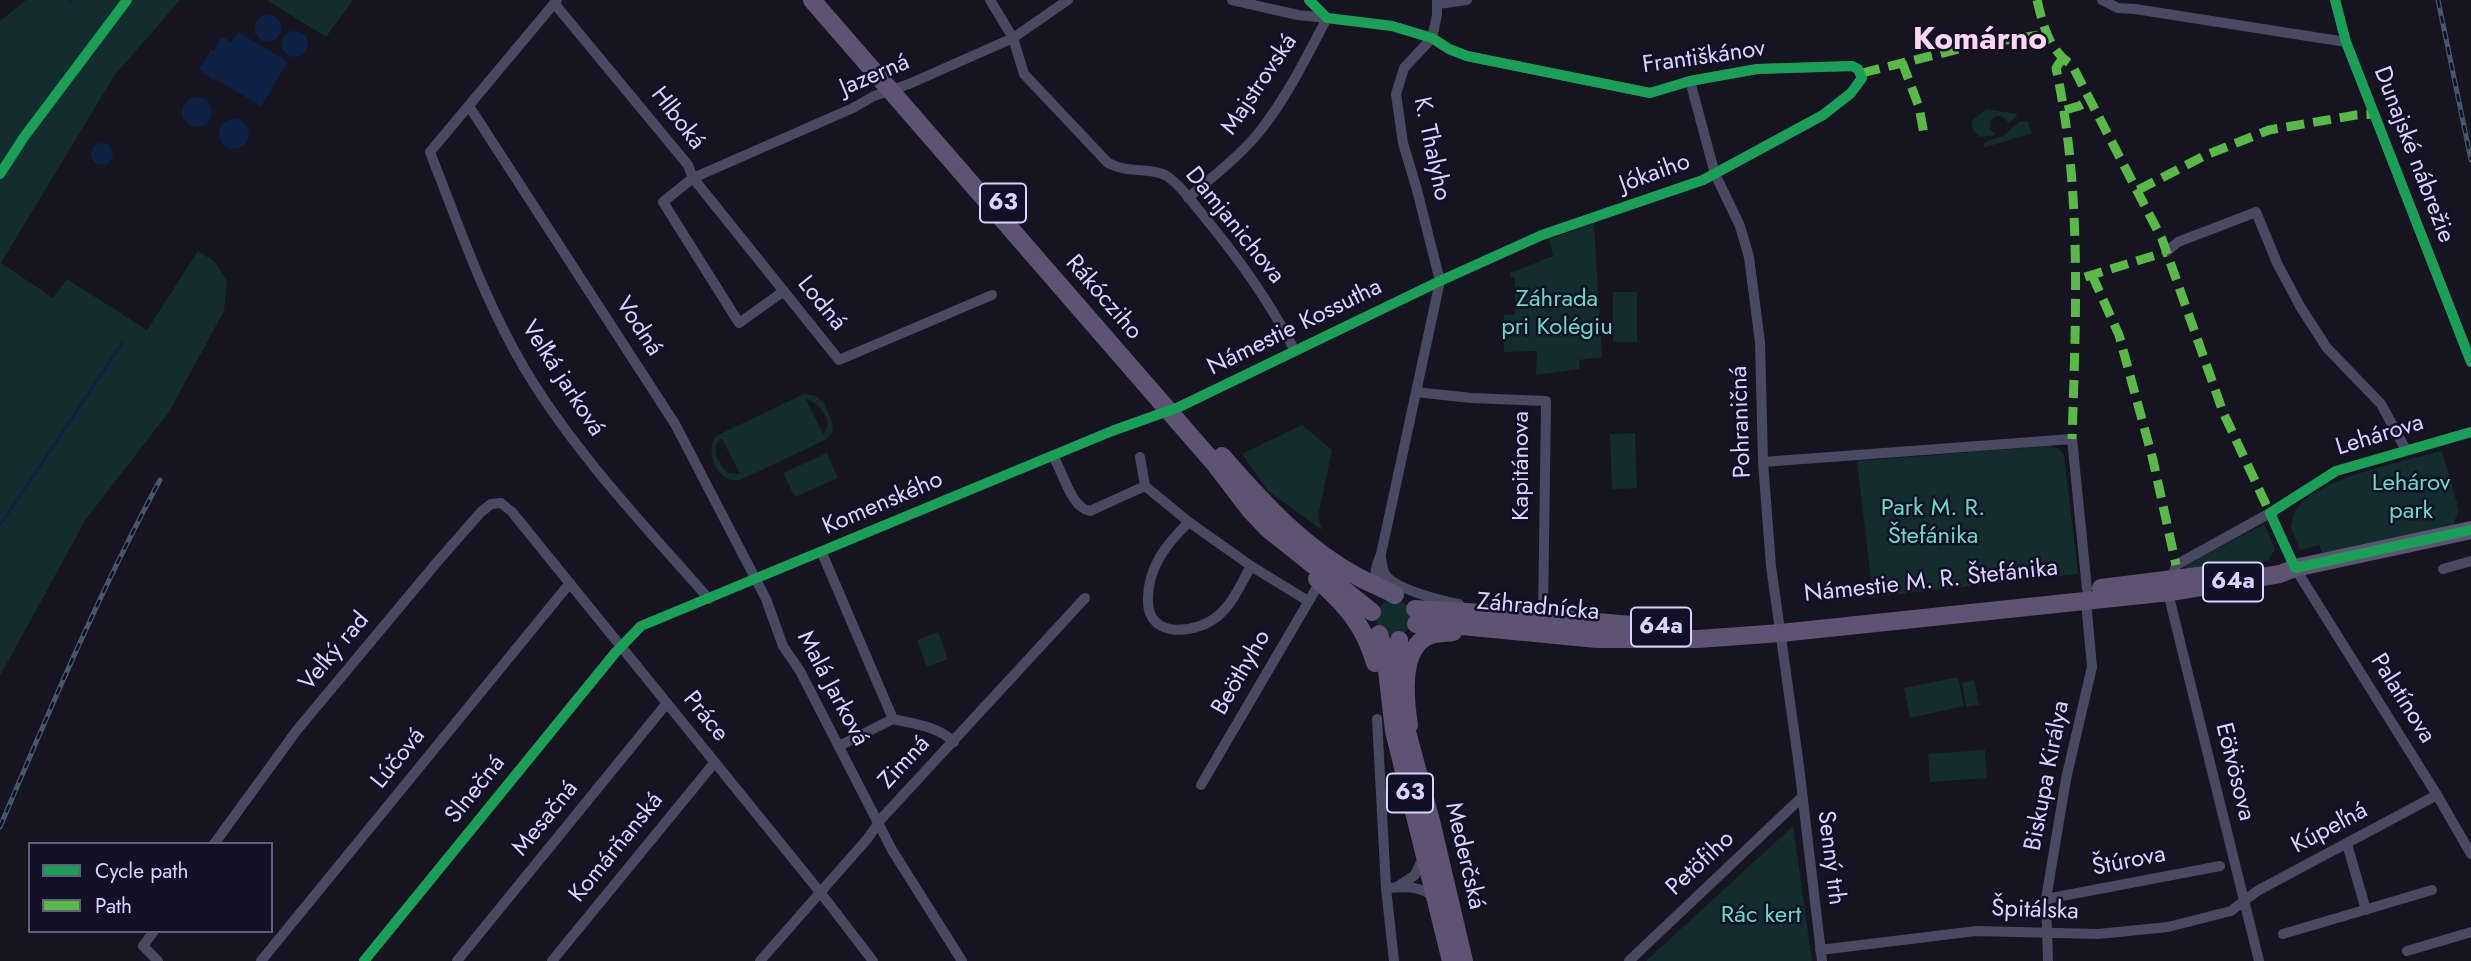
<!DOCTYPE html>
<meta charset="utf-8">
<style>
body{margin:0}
#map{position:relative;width:2471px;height:961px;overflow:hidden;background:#161421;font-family:Jost,sans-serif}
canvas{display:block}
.legend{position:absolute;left:28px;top:842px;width:245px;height:91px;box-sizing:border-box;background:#130f26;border:2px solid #625e7d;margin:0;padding:9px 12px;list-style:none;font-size:21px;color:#d9d4ff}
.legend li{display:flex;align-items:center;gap:14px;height:35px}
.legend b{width:35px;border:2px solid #625e7d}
</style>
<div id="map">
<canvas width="2471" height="961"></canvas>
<ul class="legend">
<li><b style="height:9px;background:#1a9f57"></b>Cycle path</li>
<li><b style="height:9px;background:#58b947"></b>Path</li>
</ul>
</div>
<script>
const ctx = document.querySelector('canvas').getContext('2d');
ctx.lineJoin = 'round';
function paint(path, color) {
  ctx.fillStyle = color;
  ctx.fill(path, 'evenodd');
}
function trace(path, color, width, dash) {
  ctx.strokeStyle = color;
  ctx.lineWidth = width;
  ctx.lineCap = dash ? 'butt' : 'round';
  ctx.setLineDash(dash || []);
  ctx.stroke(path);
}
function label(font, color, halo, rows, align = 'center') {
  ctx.font = font + ' Jost,sans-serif';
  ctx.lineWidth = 5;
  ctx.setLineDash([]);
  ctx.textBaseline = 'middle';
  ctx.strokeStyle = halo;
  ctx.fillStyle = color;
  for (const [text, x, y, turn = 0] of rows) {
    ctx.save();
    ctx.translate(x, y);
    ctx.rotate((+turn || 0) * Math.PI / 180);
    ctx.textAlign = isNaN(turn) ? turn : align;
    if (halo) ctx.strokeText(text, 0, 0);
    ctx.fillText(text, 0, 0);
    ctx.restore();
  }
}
paint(new Path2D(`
 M26,0H180L114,76L1,263L53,298L67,279L147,330L198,251L215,262L227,281L224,311L169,412L86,519L0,676V21Z
 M267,0H353L326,37Z
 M1986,109L2018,114L2009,123L2002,116H1995L1990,121V129L1996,135L1979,137L1972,128V121Z
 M2027,121L2032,133L1983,148L1985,142L2003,136L2019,122Z
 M1594,224L1602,357L1579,360L1580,369L1536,375L1537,351L1504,352V315L1515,314V277H1511L1510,273L1553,256L1549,239Z
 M1613,292H1637V342H1613Z
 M804,394L816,396L824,403L833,424L832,433L825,440L740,480C718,484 704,453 716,436ZM806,399C819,402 835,422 823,434ZM720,439H722L740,474L728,473C718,463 711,451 720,439Z
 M1302,425L1332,450L1318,517L1322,530L1268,491L1242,454Z
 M1635,433L1637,488L1612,489L1610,434Z
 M2049,446L2058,448L2064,455L2078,574L1873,597L1857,461Z
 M2442,451L2459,510L2452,527L2322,553L2319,545L2300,550L2291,528C2292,521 2293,514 2298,507C2322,477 2404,461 2442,451Z
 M827,453L838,478L795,497L783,473Z
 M2264,524L2275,549L2268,561L2187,572L2185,566Z
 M1376 618a18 18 0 1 1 36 0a18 18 0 1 1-36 0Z
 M938,632L948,659L927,667L917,640Z
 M1958,677L1964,706L1910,718L1904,688Z
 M1974,680L1979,705L1966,707L1962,683Z
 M1985,750L1987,778L1930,782L1928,754Z
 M1793,826L1812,961H1646Z`), '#132c2d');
paint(new Path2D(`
 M255 28a13 13 0 1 1 26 0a13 13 0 1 1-26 0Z
 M282 44a13 13 0 1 1 26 0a13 13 0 1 1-26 0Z
 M238,32L288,62L260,108L259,105L214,78L213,80L199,69L211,50L214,51L219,42L218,41L222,37L232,42Z
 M182 112a15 15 0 1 1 30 0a15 15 0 1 1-30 0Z
 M219 134a15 15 0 1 1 30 0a15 15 0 1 1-30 0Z
 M91 154a11 11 0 1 1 22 0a11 11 0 1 1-22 0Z`), '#0d2144');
trace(new Path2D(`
 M70,0L72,1
 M0,525L123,342`), '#0d2144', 2.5);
trace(new Path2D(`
 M557,0L430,152C459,226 485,303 526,371C576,454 645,526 709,599
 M990,0L1013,38L1024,74L1108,163C1129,174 1150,167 1165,175C1179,183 1191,201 1202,214C1239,259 1268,299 1295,351
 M2102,0L2118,8L2135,9L2346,42
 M2335,0L2346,42L2471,362
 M554,3L688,165L693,178L839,360L992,295
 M1438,4L1467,0
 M1432,38L1437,15V0
 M1690,81L1715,174L1740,226L1749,257L1760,342L1763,462L1771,566L1799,766L1822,961
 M469,106L675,424L766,599L783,646L800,671L892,850L962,961
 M1188,198C1213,176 1240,156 1260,131C1287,97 1307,56 1327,18L1298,15L1232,0
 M2166,252L2178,242L2256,212L2277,263L2301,308L2327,348L2381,404L2406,450
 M784,291L739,323L663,202L693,178L853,108L874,96L909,84L1013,38L1068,0
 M1416,392L1471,398L1546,401L1543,618
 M1053,456C1063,472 1071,508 1090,511L1145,486
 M1140,457L1145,486
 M1763,462L2072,439L2087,589
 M1145,486L1189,522L1251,566L1308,601
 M2270,513L2295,568L2437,795L2471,854
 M1189,522C1167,543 1147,568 1148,601C1148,640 1198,634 1219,615C1233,603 1242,582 1251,566
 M822,553L893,719C915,724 937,726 954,742
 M1381,557C1382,563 1382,569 1385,574C1394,589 1442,601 1459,604
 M2443,569L2471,561
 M1379,586C1373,574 1376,566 1381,554L1440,281L1417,190L1403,143L1396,94L1404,68L1432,38
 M1377,719L1386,888L1394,961
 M839,746L893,719
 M1201,785L1320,582
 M214,844L297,730L438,561L481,512L491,504L501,503L512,512L820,892L873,961
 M2347,844L2366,910
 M1397,887L1415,875L1424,856
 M1386,888C1402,887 1421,885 1433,897
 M2046,899L2220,866
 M154,931L143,946L158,961
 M2283,934L2432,890
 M1820,950L1976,931L2098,934L2168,927L2231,911L2257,891L2437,795
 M2407,951L2471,932
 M261,961L570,583
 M364,961L615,653L641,626L1112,431L1179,407L1440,281L1542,235L1703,180L1823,115L1851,93L1862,78L1858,69L1852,66L1757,69L1690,81L1650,93L1467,56L1449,49L1432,38L1392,26L1327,18L1309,0
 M457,961L667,703
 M552,961L715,762
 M760,961L868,838L882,818L1085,598
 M1629,961L1801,798
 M2048,961L2046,899L2066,779L2092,667L2086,601
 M2259,961L2170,601L2172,578L2176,565L2270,513L2336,471L2471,432`), '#4a4962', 10);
trace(new Path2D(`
 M812,0L1214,463L1250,510L1268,529L1372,612
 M1222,456C1263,503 1305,549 1360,578C1372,584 1384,589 1395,595
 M1317,579C1346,606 1364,624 1375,663
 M2101,588L2222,573
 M1415,609L1515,615L1679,629
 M1416,624L1431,623L1597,639H1698L1781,633L2170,592L2280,574L2295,568L2471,530
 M1379,634L1385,653L1394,731L1451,961
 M1398,678L1399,640
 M1402,713L1431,821L1464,961
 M1409,725C1405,699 1399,646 1431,635C1438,633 1446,633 1453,632`), '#5e5373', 18);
const rail = new Path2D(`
 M2438,0L2471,160
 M0,827C50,709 99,593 160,480`);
trace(rail, '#43596b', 5);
trace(rail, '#130f26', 2.5, [8]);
trace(new Path2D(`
 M2037,0C2043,25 2049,51 2072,65L2162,239L2223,412L2270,513
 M2062,59L2056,68C2082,189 2076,316 2072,439
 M1902,62L1919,107L1924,134
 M1862,73L1975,45L2046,34
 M2065,110L2079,106L2090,100
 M2138,190L2206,155L2269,130L2356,115L2374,114
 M2092,275L2119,335L2153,460L2176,565
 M2085,277L2166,252`), '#58b947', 9, [18, 9]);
trace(new Path2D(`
 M2335,0L2346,42L2471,362
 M0,174L24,137L127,0
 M2471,432L2336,471L2270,513L2295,568L2471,530
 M364,961L615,653L641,626L1112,431L1179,407L1440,281L1542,235L1703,180L1823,115L1851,93L1862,78L1858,69L1852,66L1757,69L1690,81L1650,93L1467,56L1449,49L1432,38L1392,26L1327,18L1309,0`), '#1a9f57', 10);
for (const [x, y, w] of [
 [1003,203,46],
 [2233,582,60],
 [1661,627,60],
 [1410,793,46]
]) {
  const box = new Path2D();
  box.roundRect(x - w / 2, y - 19.5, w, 39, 5);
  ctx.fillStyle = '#130f26';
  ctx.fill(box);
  trace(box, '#d9d4ff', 2);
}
label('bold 23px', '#d9d4ff', null, [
 ["63",1003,203],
 ["64a",2233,582],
 ["64a",1661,627],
 ["63",1410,793]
]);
label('24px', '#d9d4ff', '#130f26', [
 ["Františkánov",1704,58,-8],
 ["Jazerná",875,76,-23],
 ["Majstrovská",1260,85,-56],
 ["Hlboká",677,119,52],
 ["K. Thalyho",1431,149,78],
 ["Dunajské nábrežie",2413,155,69],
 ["Jókaiho",1655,174,-20],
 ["Damjanichova",1234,226,51],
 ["Rákócziho",1103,298,49],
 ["Lodná",821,304,51],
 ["Vodná",638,327,57],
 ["Námestie Kossutha",1295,328,-26],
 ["Veľká jarková",562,379,57],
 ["Pohraničná",1742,422,-92],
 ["Lehárova",2380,436,-17],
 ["Kapitánova",1522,466,-90],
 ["Komenského",883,504,-23],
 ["Námestie M. R. Štefánika",1931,582,-6],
 ["Záhradnícka",1538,608,5],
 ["Veľký rad",335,652,-50],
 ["Beöthyho",1242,673,-60],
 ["Malá Jarková",832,689,62],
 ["Palatínova",2402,699,58],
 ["Práce",705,717,51],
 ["Lúčová",399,759,-51],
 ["Zimná",905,763,-47],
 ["Eötvösova",2234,772,76],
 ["Biskupa Királya",2048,776,-79],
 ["Slnečná",476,790,-51],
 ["Mesačná",546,819,-51],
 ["Kúpeľná",2330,829,-28],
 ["Komárňanská",617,848,-51],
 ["Mederčská",1464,856,77],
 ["Senný trh",1830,858,83],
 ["Štúrova",2129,862,-11],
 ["Petöfiho",1701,864,-43],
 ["Špitálska",2035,911,2]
]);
label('24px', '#5fe0c0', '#130f26', [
 ["Záhrada",1557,300],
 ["pri Kolégiu",1557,328],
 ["Lehárov",2411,484],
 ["park",2411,512],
 ["Park M. R.",1933,509],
 ["Štefánika",1933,537],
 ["Rác kert",1761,916]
]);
label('bold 32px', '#ffd6f0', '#130f26', [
 ["Komárno",1980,41]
]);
</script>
